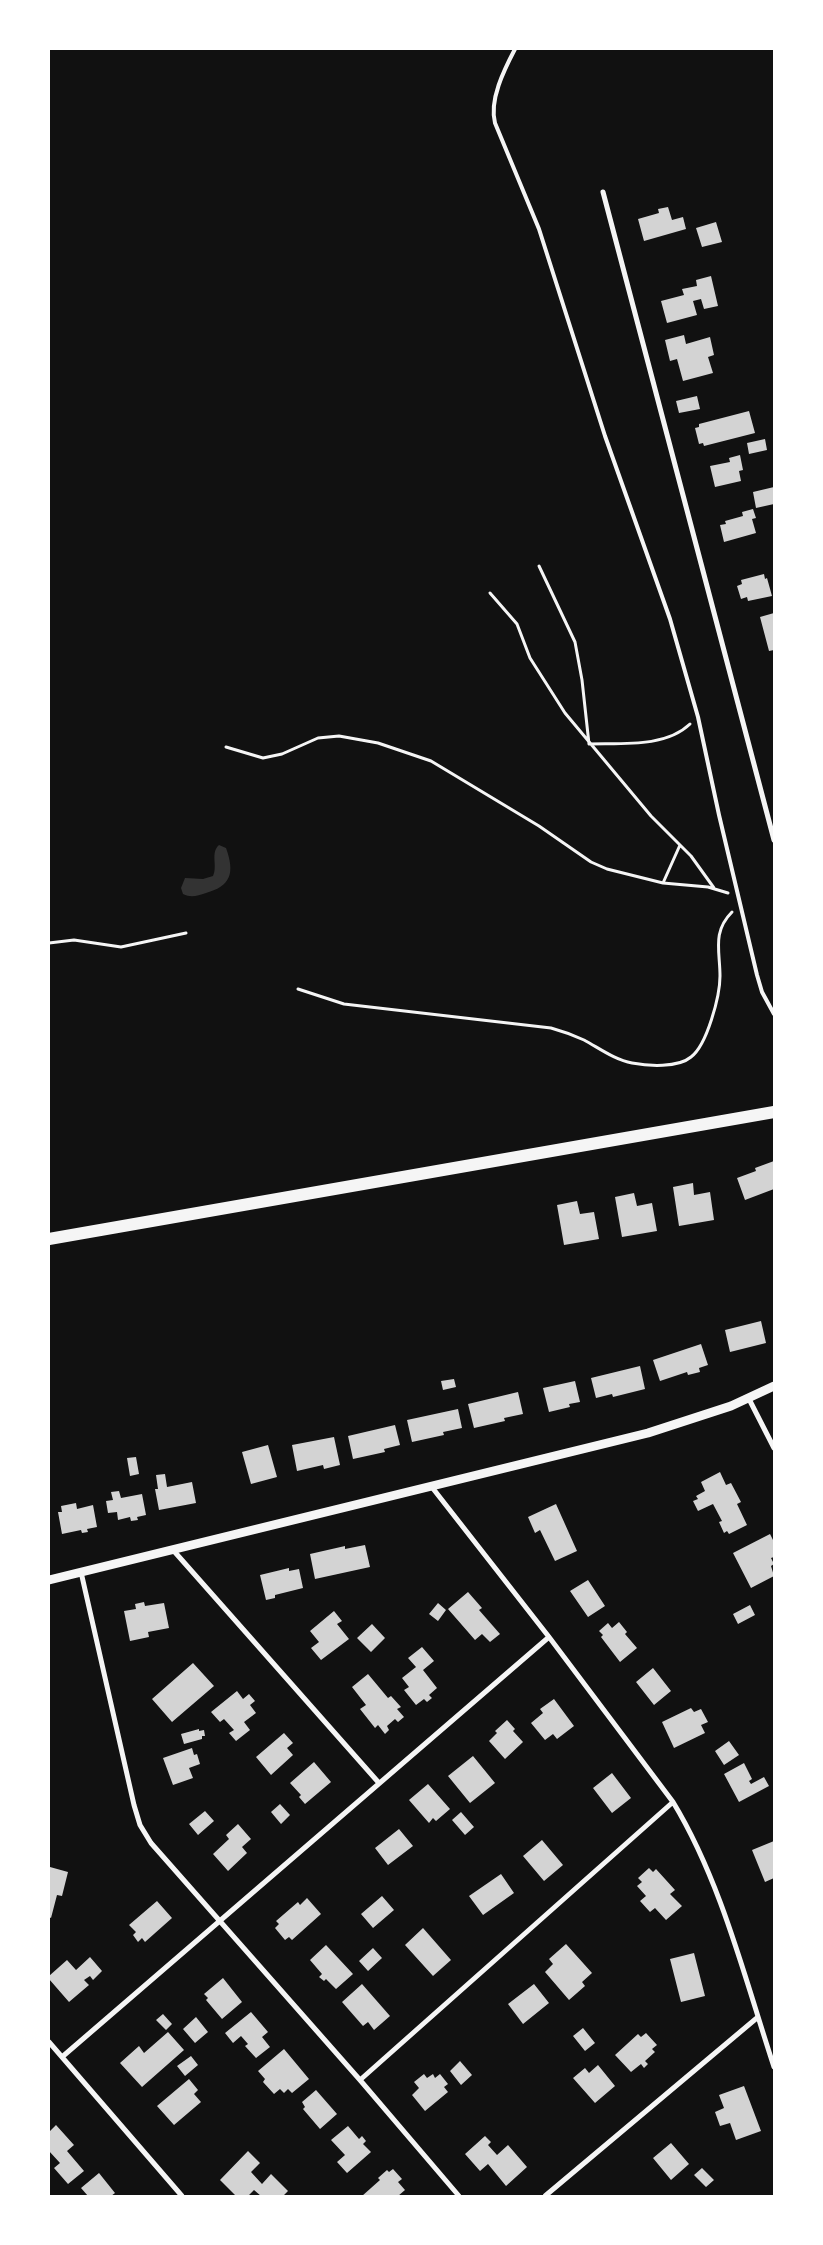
<!DOCTYPE html>
<style>
body{margin:0}
#map{position:relative;width:823px;height:2245px;overflow:hidden;background:#111;font-family:Signika,sans-serif}
canvas{display:block}
.frame{position:absolute;inset:0;border:50px solid #fff;pointer-events:none}
</style>
<div id="map">
<canvas width="823" height="2245"></canvas>
<div class="frame"></div>
</div>
<script>
const ctx = document.querySelector('canvas').getContext('2d');
ctx.lineJoin = 'round';
function paint(path, color) {
  ctx.fillStyle = color;
  ctx.fill(path, 'evenodd');
}
function trace(path, color, width, dash) {
  ctx.strokeStyle = color;
  ctx.lineWidth = width;
  ctx.lineCap = dash ? 'butt' : 'round';
  ctx.setLineDash(dash || []);
  ctx.stroke(path);
}
paint(new Path2D(`
 M219,845L226,848C235,873 231,886 206,893C197,896 191,898 183,894L181,888L185,878L203,879L213,876C218,866 210,853 219,845Z`), '#333');
paint(new Path2D(`
 M668,207L672,220L683,217L686,229L644,241L638,219L659,213L658,209Z
 M716,222L722,242L702,247L696,228Z
 M711,276L718,306L704,309L701,299L693,301L697,315L667,323L661,301L684,295L682,289L697,286L696,280Z
 M684,335L686,344L710,337L714,355L708,357L713,373L683,381L677,359L670,361L665,340Z
 M697,396L700,409L679,413L676,401Z
 M749,411L755,433L704,446L703,443L699,444L695,428L699,427V424Z
 M765,439L767,450L749,454L747,443Z
 M740,455L743,470L739,471L741,481L715,487L710,466L730,462L729,458Z
 M774,487V504L756,508L753,492Z
 M753,509L756,518L752,519L756,533L724,542L720,525L726,524L725,521L743,516L742,512Z
 M764,574L765,579L767,578L772,596L748,601L747,597L741,599L737,586L742,584L741,580Z
 M774,613V650L769,651L760,617Z
 M774,1161V1189L745,1200L737,1178L756,1171L755,1168Z
 M693,1183L694,1195L710,1192L714,1220L679,1226L673,1187Z
 M634,1193L637,1206L652,1203L657,1231L622,1237L615,1197Z
 M577,1201L580,1214L594,1212L599,1239L564,1245L557,1205Z
 M761,1321L766,1343L730,1352L725,1330Z
 M701,1344L708,1365L699,1368L700,1372L688,1375L687,1372L660,1381L653,1360Z
 M640,1366L645,1389L613,1397L612,1394L596,1398L591,1378Z
 M454,1379L456,1387L443,1390L441,1381Z
 M575,1381L580,1402L569,1404L570,1407L549,1412L543,1388Z
 M518,1392L523,1414L504,1418L505,1421L474,1428L468,1404Z
 M458,1409L462,1428L443,1432L444,1435L412,1442L407,1420Z
 M395,1425L400,1445L384,1449L385,1452L353,1459L348,1436Z
 M334,1437L340,1465L324,1469L323,1465L297,1471L292,1445Z
 M268,1445L277,1477L251,1484L242,1452Z
 M136,1457L139,1474L130,1476L127,1458Z
 M720,1472L726,1485L731,1483L741,1502L737,1504L747,1525L729,1534L727,1531L724,1533L719,1522L722,1521L713,1504L698,1511L693,1501L698,1499L696,1496L705,1491L701,1482Z
 M165,1474L167,1487L192,1482L196,1503L159,1510L155,1489H158L156,1475Z
 M119,1491L121,1498L142,1494L146,1515L137,1517L138,1520L131,1521L130,1517L118,1520L117,1512L108,1513L106,1501L113,1500L111,1492Z
 M76,1503L77,1509L93,1505L97,1527L87,1529L88,1532L82,1533L81,1530L62,1534L58,1512H62L61,1506Z
 M556,1504L577,1551L555,1561L540,1530L535,1533L528,1517Z
 M770,1534L774,1542V1557L771,1558L774,1564L771,1566L774,1576L751,1588L733,1553Z
 M365,1545L370,1567L315,1579L310,1554L345,1546V1549Z
 M289,1568V1571L299,1569L303,1588L275,1595V1598L266,1600L260,1575Z
 M588,1580L605,1606L588,1617L570,1591Z
 M468,1592L482,1608L479,1610L500,1634L490,1642L482,1634L475,1640L448,1609Z
 M144,1602L145,1606L164,1603L169,1628L148,1632L149,1637L130,1641L124,1611L136,1609L135,1604Z
 M438,1603L446,1610L438,1621L429,1614Z
 M750,1605L755,1615L738,1624L733,1614Z
 M334,1611L342,1621L337,1624L349,1639L321,1660L311,1648L319,1642L310,1631Z
 M619,1622L627,1632L625,1634L637,1648L620,1662L601,1637L603,1635L599,1631L608,1623L612,1628Z
 M372,1624L385,1638L371,1652L357,1638Z
 M422,1647L434,1661L423,1670L437,1688L429,1695L432,1698L427,1702L424,1699L416,1705L404,1690L409,1687L402,1678L416,1667L408,1658Z
 M193,1663L214,1686L172,1722L152,1699Z
 M653,1668L671,1691L654,1705L636,1682Z
 M368,1674L388,1698L391,1696L401,1707L397,1709L404,1717L398,1722L395,1719L387,1726L389,1730L385,1734L378,1725L375,1728L360,1709L366,1705L352,1687Z
 M237,1691L243,1699L249,1694L255,1701L250,1705L256,1713L244,1722L250,1730L236,1741L229,1733L234,1730L224,1719L220,1722L211,1712Z
 M554,1699L574,1726L557,1739L553,1734L545,1740L531,1723L543,1713L540,1709Z
 M691,1708L694,1712L701,1709L708,1722L701,1725L705,1733L674,1748L662,1722Z
 M507,1720L515,1729L513,1731L523,1742L505,1759L489,1741L497,1733L495,1731Z
 M199,1729V1731L204,1730L205,1736H202V1739L184,1744L181,1734Z
 M284,1733L293,1743L287,1748L293,1755L271,1775L256,1757Z
 M729,1741L739,1755L724,1765L715,1751Z
 M192,1748L194,1755L197,1754L200,1764L189,1768L193,1778L173,1785L163,1758Z
 M473,1756L495,1783L470,1803L448,1776Z
 M314,1762L331,1782L305,1804L299,1797L301,1795L290,1783Z
 M744,1763L752,1779L749,1781L751,1784L764,1777L769,1786L739,1802L724,1774Z
 M612,1773L631,1798L612,1813L593,1788Z
 M428,1784L450,1809L436,1821L433,1818L429,1823L409,1800Z
 M280,1804L290,1815L281,1824L271,1812Z
 M205,1811L214,1821L198,1835L189,1824Z
 M461,1812L474,1827L465,1835L452,1820Z
 M238,1824L251,1839L242,1847L247,1853L228,1871L213,1854L229,1839L226,1835Z
 M399,1829L413,1846L388,1865L375,1848Z
 M542,1840L563,1865L544,1881L523,1856Z
 M774,1841V1878L765,1882L752,1850Z
 M50,1867L68,1872L62,1896L57,1895L51,1918L49,1917V1870Z
 M649,1868L653,1872L656,1869L675,1890L670,1894L682,1906L666,1920L655,1908L650,1912L640,1901L646,1896L637,1886L642,1882L638,1878Z
 M501,1874L514,1893L483,1915L469,1896Z
 M382,1896L394,1910L373,1928L361,1914Z
 M307,1898L321,1914L292,1940L289,1937L285,1940L275,1928L279,1924L276,1921L298,1902L300,1905Z
 M157,1901L172,1918L145,1942L142,1938L138,1942L133,1935L136,1932L129,1925Z
 M423,1928L451,1960L433,1976L405,1945Z
 M566,1944L592,1973L582,1982L585,1986L569,2000L545,1972L553,1964L549,1959Z
 M326,1945L353,1974L336,1989L326,1979L324,1981L319,1977L322,1974L310,1960Z
 M373,1948L382,1958L368,1971L359,1961Z
 M694,1953L705,1996L681,2002L670,1959Z
 M90,1957L102,1971L93,1980L90,1976L84,1980L89,1985L69,2002L49,1979V1976L67,1960L76,1970Z
 M223,1978L242,2002L222,2019L206,2000L208,1998L204,1994Z
 M362,1984L390,2016L374,2030L368,2022L363,2026L342,2002Z
 M534,1984L549,2003L523,2024L508,2004Z
 M251,2012L268,2032L262,2037L270,2047L256,2058L245,2046L248,2044L241,2036L233,2043L225,2033Z
 M163,2014L172,2024L166,2030L156,2020Z
 M196,2017L208,2032L195,2043L183,2029Z
 M583,2028L595,2043L585,2051L573,2036Z
 M168,2032L184,2050L142,2087L120,2063L139,2046L144,2053Z
 M646,2033L657,2045L652,2049L655,2052L645,2061L648,2064L644,2068L641,2064L631,2072L615,2055L638,2034L641,2037Z
 M284,2049L309,2079L292,2093L288,2089L284,2093L280,2089L274,2094L263,2082L265,2079L258,2071Z
 M191,2056L198,2065L185,2076L177,2066Z
 M460,2061L472,2075L461,2085L450,2071Z
 M598,2065L615,2086L595,2103L573,2078L585,2068L589,2073Z
 M424,2074L427,2078L433,2074L435,2078L440,2074L448,2084L444,2087L448,2092L425,2111L412,2095L419,2088L414,2082Z
 M189,2079L198,2090L194,2094L201,2102L174,2125L157,2106Z
 M744,2086L761,2131L736,2140L730,2123L720,2126L715,2112L724,2108L719,2095Z
 M316,2090L337,2114L320,2129L303,2109L305,2107L302,2102Z
 M56,2125L74,2145L67,2151L84,2171L68,2184L54,2168L60,2163L49,2151V2132Z
 M348,2126L359,2139L362,2136L366,2141L363,2144L371,2152L347,2173L337,2162L345,2155L331,2140Z
 M485,2136L491,2142L488,2145L497,2155L508,2145L527,2167L506,2186L488,2164L480,2171L465,2154Z
 M671,2143L689,2164L671,2180L653,2158Z
 M248,2151L260,2163L251,2172L262,2184L271,2174L288,2191L283,2196H261L254,2190L248,2196H236L220,2180Z
 M702,2168L714,2180L706,2187L694,2175Z
 M393,2169L402,2179L398,2182L405,2190L398,2196H362L380,2180L378,2178L387,2170L389,2172Z
 M99,2173L115,2193L111,2196H88L81,2188Z`), '#d3d3d3');
trace(new Path2D(`
 M539,566L575,642L582,680L589,744C621,743 665,748 690,724
 M490,593L517,624L530,658L565,713L651,816L691,856L714,888
 M226,747L263,758L282,754L318,738L339,736L378,743L431,761L539,826L591,862L607,869L663,883L708,887L728,893
 M663,883L680,845
 M49,943L74,940L121,947L186,933
 M298,989L344,1004L551,1028C562,1031 573,1035 584,1040C599,1048 615,1060 632,1063C648,1066 678,1068 691,1057C707,1045 720,996 720,976C720,951 712,932 732,912`), '#f5f5f5', 3);
trace(new Path2D(`
 M515,49C504,70 489,100 495,123L539,229L605,436L670,619L698,717L719,815L757,975L762,992L774,1014`), '#f5f5f5', 4);
trace(new Path2D(`
 M603,192L774,840
 M749,1399L774,1448
 M431,1486L549,1637L673,1802C721,1881 745,1979 774,2067
 M173,1550L379,1783
 M81,1572L134,1805L140,1825L151,1843L360,2080L459,2196
 M49,2042L182,2196
 M62,2057L549,1637
 M360,2080L673,1802
 M545,2196L758,2017`), '#f5f5f5', 5);
trace(new Path2D(`
 M49,1580L648,1433L731,1406L774,1386`), '#f5f5f5', 9);
trace(new Path2D(`
 M49,1239L774,1112`), '#f5f5f5', 12);
</script>
